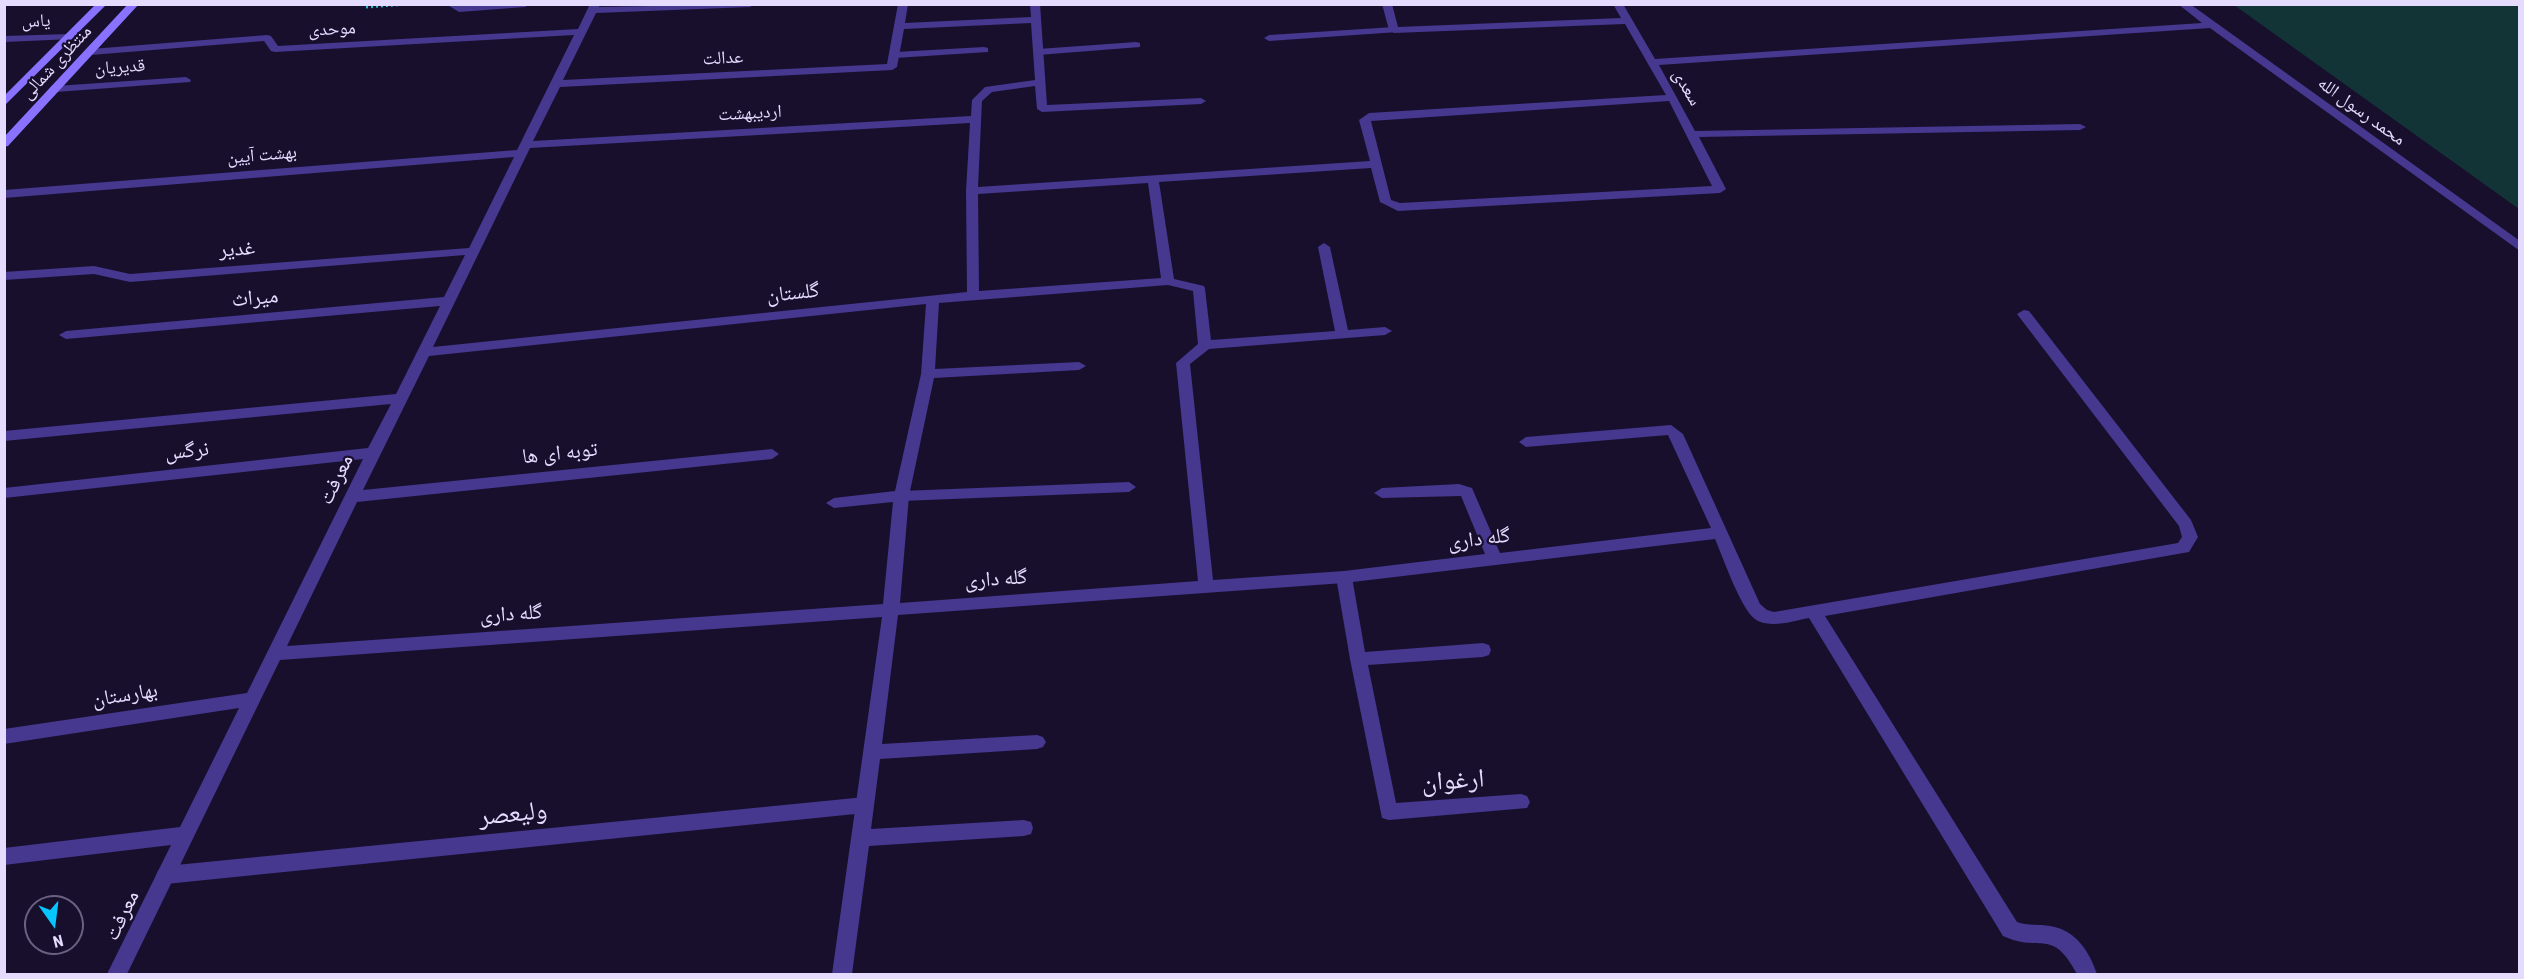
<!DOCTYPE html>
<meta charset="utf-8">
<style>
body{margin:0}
#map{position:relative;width:2524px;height:979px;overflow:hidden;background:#180f2d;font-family:"Roboto Condensed",sans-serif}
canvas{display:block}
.frame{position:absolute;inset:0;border:6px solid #e4dbff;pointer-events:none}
.north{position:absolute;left:24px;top:895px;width:60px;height:60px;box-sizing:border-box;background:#180f2d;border:2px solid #6a6181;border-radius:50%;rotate:166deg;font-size:16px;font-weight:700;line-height:24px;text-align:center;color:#e4dbff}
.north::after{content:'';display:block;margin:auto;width:21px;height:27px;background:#07c6ff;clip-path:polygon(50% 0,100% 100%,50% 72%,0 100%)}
</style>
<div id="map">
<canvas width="2524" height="979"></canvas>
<div class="frame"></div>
<div class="north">N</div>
</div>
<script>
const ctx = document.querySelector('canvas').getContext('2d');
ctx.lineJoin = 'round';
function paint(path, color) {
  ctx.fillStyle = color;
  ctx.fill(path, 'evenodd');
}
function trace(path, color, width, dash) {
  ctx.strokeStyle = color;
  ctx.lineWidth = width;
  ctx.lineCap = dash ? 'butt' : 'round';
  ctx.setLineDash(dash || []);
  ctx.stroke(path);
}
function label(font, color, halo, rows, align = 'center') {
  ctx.font = font + ' "Roboto Condensed","Noto Naskh Arabic",sans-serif';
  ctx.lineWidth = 4.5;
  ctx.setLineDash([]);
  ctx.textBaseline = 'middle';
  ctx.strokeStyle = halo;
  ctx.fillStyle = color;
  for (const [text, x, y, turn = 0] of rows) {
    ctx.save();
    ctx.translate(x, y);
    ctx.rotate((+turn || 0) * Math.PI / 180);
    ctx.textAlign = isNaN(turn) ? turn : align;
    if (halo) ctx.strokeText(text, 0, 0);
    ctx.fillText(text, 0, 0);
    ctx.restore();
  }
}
paint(new Path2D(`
 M2234,5H2519V209Z`), '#123437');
trace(new Path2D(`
 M366,7L408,4`), '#27bcc7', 3, [2, 3]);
paint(new Path2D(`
 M446,4H530L525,7L459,12Z
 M1394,27L1398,28V32L1269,41L1264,38L1269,35Z
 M69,34L74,37L73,39L4,42V36Z
 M1136,42L1140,43V47L1038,55L1033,52L1038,49Z
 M984,47L988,48V52L895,58L890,55L895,52Z
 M186,77L191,80L190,82L56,92L51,89L56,86Z
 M1129,482L1136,487L1129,492L901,501L893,496L901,491Z
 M1344,571L1350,573L1352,577L1365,652L1483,643L1489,645L1491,650L1489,655L1483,657L1368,665L1396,803L1521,794L1527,796L1530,802L1527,808L1389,820L1382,818L1350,659L1336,577L1338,573Z
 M865,797L871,799L874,805L871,811L865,813L166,884L159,881L156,875L159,869L166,866Z`), '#46378f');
paint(new Path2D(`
 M590,4H600L599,7L755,4L750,7L596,13L563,80L887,64L898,4H908L905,23L1031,17L1030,4H1040L1047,105L1201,98L1206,101L1201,104L1042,112L1037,109L1035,86L992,92L982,101L978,187L1370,161L1359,120L1369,113L1666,95L1625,24L1394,33L1389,30L1382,4H1392L1398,27L1621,18L1613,4H1623L1655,59L2202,23L2178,4H2190L2520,241V251L2210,28L1659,65L1695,131L2080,124L2086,127L2080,130L1699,137L1726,189L1720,193L1398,211L1380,202L1371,168L1159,182L1174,279L1204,286L1205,289L1211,340L1335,331L1318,247L1324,243L1330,247L1348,330L1385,327L1392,331L1385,335L1209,349L1190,364L1213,580L1344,571L1485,554L1461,496L1382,498L1374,493L1382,488L1459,484L1472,488L1500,553L1711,528L1668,435L1526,447L1519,442L1526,437L1671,425L1683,434L1760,604L1767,610L1774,612L2178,543L2182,537L2179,526L2017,314L2024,310L2029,311L2191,520L2198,537L2189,552L1825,616L2017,922C2028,926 2039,924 2050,926C2076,930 2089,951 2097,974H2077C2051,926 2042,954 2003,936L1809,618C1793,621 1774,628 1758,621C1742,614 1723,557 1715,539L1344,583L898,615L882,744L1037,735L1043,737L1046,742L1043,747L1037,749L880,759L871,829L1024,820L1031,822L1033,828L1031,834L1024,836L869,846L852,974H832L882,617L280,660L127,974H107L171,845L4,865V848L180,827L239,708L4,744V729L247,693L363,459L4,498V488L368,448L391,404L4,441V431L396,394L440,306L66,339L59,335L66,331L444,297L465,255L130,282L94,274L4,280V272L94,266L130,274L469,248L514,157L4,198V190L517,150L574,35L275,52L271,51L264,41L91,55L86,52L91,49L267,35L271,36L278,46L578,29ZM1031,23L1035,80L985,87L972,100L971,116L533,141L560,87L892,70L897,67L904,29ZM1669,101L1712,186L1400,203L1391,200L1371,121ZM970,123L966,191L967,292L433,347L530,148ZM1148,183L1161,278L979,291L978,194ZM1168,285L1193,291L1198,344L1176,363L1198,581L900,603L909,496L934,378L1079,370L1086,366L1079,362L935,369L939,303ZM926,304L921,374L895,491L834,498L826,503L834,508L893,502L883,604L287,646L357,502L772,459L779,454L772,449L363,490L429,356Z`), '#46378f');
paint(new Path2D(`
 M96,4H107L4,106V96Z
 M128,4H139L8,146L4,147V137Z`), '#8872ff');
label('18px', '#e4dbff', '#180f2d', [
 ["یاس",36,22,-2],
 ["موحدی",332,30,-3],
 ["عدالت",723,59,-3],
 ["منتظری شمالی",57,63,-47],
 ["قدیریان",120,68,-4],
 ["سعدی",1686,88,60],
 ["محمد رسول الله",2361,112,36],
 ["اردیبهشت",750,114,-3],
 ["بهشت آیین",262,156,-5]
]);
label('21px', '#e4dbff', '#180f2d', [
 ["غدیر",237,250,-4],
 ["گلستان",793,294,-6],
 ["میراث",255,299,-5],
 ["نرگس",187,452,-6],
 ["توبه ای ها",560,454,-6],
 ["معرفت",337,480,-64],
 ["گله داری",1479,540,-7],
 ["گله داری",996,580,-4],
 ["گله داری",511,615,-4],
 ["بهارستان",125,696,-9],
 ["معرفت",123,916,-64]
]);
label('26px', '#e4dbff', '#180f2d', [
 ["ارغوان",1453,782,-4],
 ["ولیعصر",513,815,-6]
]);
</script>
